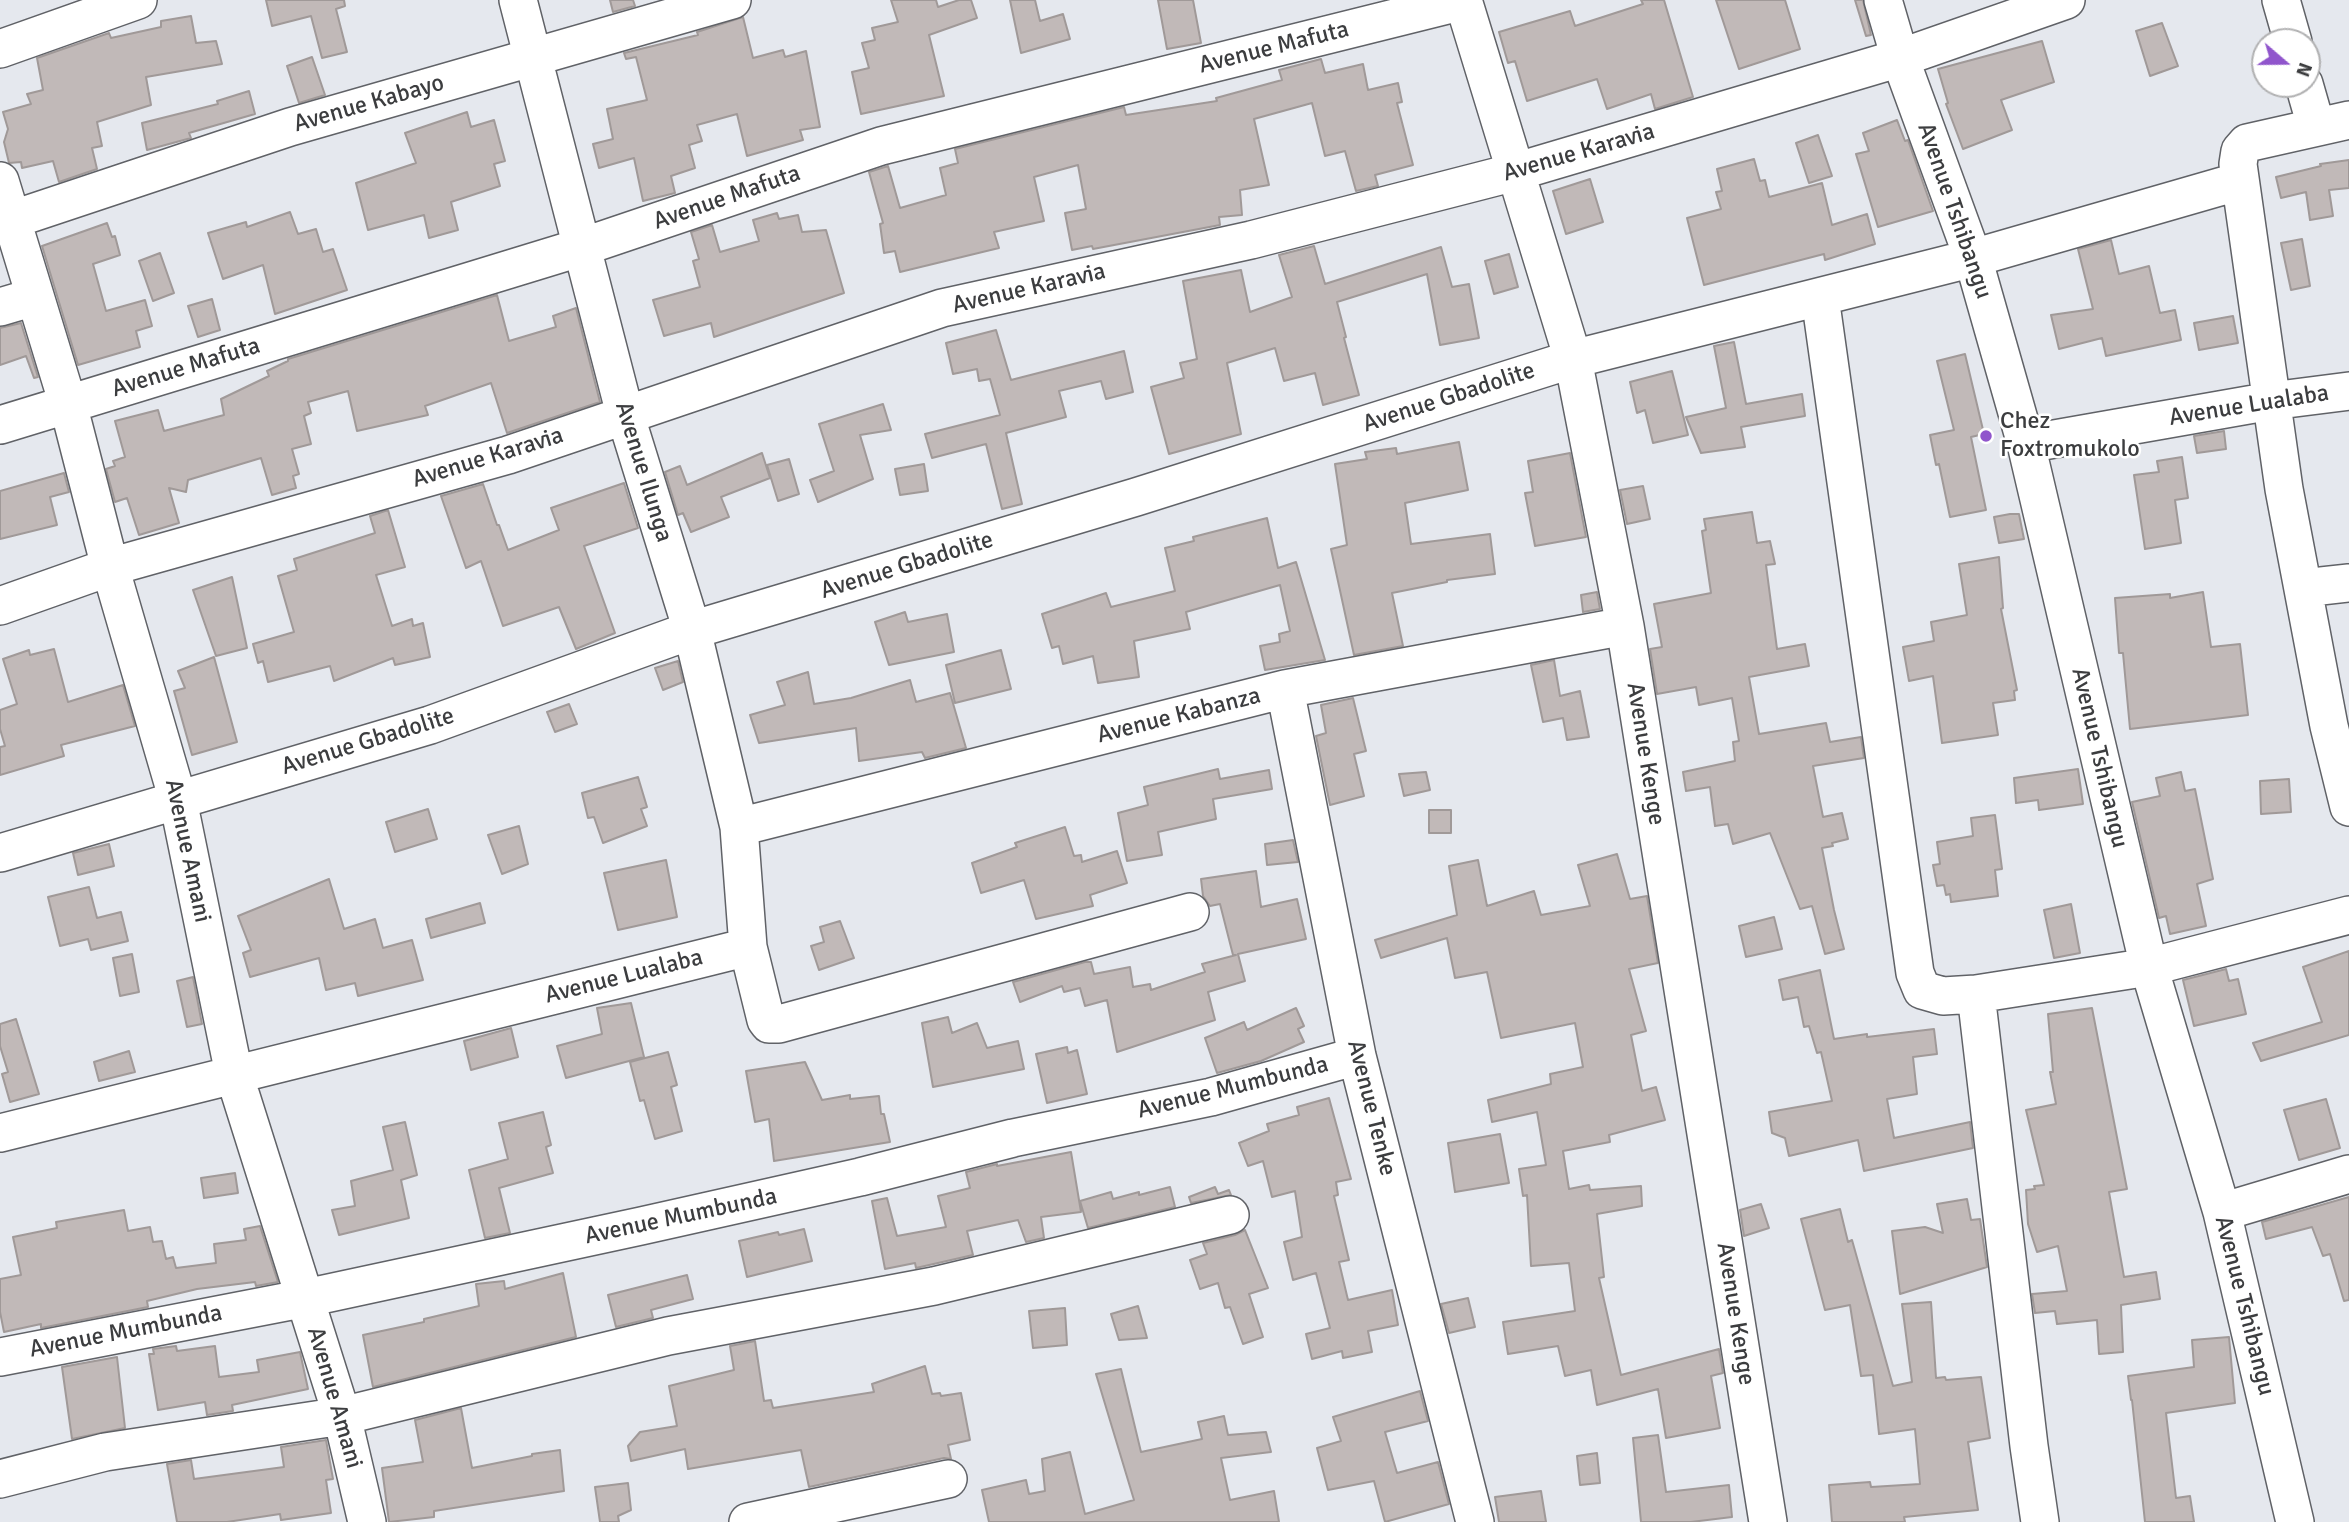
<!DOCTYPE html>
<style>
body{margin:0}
#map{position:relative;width:2349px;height:1522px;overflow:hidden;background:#e5e8ee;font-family:Signika,sans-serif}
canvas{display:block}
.north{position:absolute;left:2251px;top:28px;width:70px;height:70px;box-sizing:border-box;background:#fff;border:2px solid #b1b1b2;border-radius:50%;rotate:110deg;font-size:19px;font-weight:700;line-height:28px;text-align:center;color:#3c3d3f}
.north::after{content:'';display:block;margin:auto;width:24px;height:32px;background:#9055cc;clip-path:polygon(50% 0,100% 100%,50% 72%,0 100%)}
</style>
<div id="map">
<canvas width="2349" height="1522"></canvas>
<div class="north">N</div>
</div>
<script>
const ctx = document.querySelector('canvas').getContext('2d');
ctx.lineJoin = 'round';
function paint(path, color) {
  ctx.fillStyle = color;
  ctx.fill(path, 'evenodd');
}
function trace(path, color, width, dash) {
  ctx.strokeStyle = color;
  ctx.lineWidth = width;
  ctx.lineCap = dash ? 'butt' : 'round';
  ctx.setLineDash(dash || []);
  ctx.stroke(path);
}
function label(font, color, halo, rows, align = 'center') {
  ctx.font = font + ' Signika,sans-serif';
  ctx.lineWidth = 5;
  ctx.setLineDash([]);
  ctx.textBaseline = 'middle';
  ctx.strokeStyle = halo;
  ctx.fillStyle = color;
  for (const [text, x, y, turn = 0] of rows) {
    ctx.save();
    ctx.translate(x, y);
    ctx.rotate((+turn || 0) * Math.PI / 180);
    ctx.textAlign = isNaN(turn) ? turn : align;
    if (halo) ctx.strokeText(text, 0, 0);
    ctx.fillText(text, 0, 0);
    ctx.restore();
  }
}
const building = new Path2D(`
 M266,0H344L345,6L336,9L347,52L322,58L311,16L272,26Z
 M610,0H633L635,6L613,12Z
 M891,0H936L938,7L959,0H971L977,18L929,35L944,96L861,114L852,72L869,68L862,43L875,40L872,28L898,22Z
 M1010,0H1035L1040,21L1063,14L1070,39L1021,53Z
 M1158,0H1193L1201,43L1167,49Z
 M1641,0H1664L1693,97L1655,109L1651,94L1607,109L1597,79L1527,101L1515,61L1508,63L1499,32L1570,11L1575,26L1643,4Z
 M1716,0H1785L1800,49L1739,69Z
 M1855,0H1863L1871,35L1866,36Z
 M191,16L196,43L216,41L222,64L146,77L151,105L97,122L102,146L92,148L97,169L59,182L53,161L22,168L21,162L9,163L4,142L8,129L3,112L31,104L27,94L43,90L37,58L109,33L111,38L161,27V21Z
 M743,17L753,58L783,50L785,57L806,51L820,127L800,130L803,140L747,156L737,114L697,125L702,141L689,145L695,168L671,176L675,193L643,201L634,158L599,168L593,144L613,139L607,109L647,100L636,57L626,59L624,53L698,35L697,32Z
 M2162,23L2178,66L2150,76L2136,31Z
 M2042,41L2054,82L2001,100L2012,130L1963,149L1946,104L1948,103L1938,69Z
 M312,57L325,95L299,103L287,66Z
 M1321,59L1325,73L1363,64L1368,90L1398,83L1402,102L1397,103L1413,165L1375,175L1378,186L1356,191L1345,151L1325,156L1312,103L1254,119L1269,185L1240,190L1242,215L1219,217L1220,225L1093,249L1092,246L1072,250L1065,213L1086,209L1078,165L1034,177L1044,221L994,232L999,248L900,272L895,251L884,253L880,224L883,223L869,172L888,166L900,208L946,195L940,168L958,163L955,149L1124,107L1126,115L1217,101L1216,98L1282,80L1279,70Z
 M249,91L255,114L189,133L191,138L147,150L142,123L218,104L217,101Z
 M467,112L471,127L494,120L505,161L494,164L500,186L451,202L458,230L429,238L424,215L368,230L356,183L416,163L405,133Z
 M1897,120L1905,141L1908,140L1933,211L1878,227L1856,154L1869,151L1863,133Z
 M1818,135L1832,176L1809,183L1796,143Z
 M1754,159L1760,181L1765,180L1769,197L1822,183L1832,225L1867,214L1875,244L1825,260L1824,254L1704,285L1687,218L1721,209L1716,192L1722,191L1717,169Z
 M2349,160V188L2329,190L2333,216L2310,220L2306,192L2281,198L2276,177L2321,166L2320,164Z
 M1590,179L1603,222L1566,234L1553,191Z
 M290,212L298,234L316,229L323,252L333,249L347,290L275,314L263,265L223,279L208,233L246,222L247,227Z
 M777,213L779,219L798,215L802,232L826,230L844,293L714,337L711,323L664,336L653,300L700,287L693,261L699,259L691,232L712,225L720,252L759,241L753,220Z
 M107,223L112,237L115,236L120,255L93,264L106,311L145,300L152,326L136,331L140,347L78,365L42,246Z
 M2302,239L2310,286L2291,290L2281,243Z
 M2111,240L2119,274L2149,266L2160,313L2175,310L2181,340L2106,356L2102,338L2059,349L2051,315L2093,309L2078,249Z
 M1314,246L1325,284L1441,247L1452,287L1469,284L1479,338L1440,345L1427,274L1337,302L1346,337L1344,338L1359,395L1323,405L1315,373L1284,381L1275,348L1227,363L1241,434L1169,454L1151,387L1184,378L1180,363L1197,359L1183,281L1241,270L1250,312L1292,297L1279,255Z
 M160,253L174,293L153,301L139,261Z
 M1509,254L1518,287L1494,294L1485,261Z
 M497,295L509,341L556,327L553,316L576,308L600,402L507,433L491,383L425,406L428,415L357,431L348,391L308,402L311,413L304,416L311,444L292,449L299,474L293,476L296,488L272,495L261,458L188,480L186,492L169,488L179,523L139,535L127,498L115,502L106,469L115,466L113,461L125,457L115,421L158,410L164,431L224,415L221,399L269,376L267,371L288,361V359Z
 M212,299L220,330L198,337L188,306Z
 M2233,316L2238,343L2199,350L2194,323Z
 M21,323L38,377L34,378L26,356L0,365V328Z
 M996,330L1011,380L1124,351L1133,392L1106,399L1101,381L1059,391L1066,417L1006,433L1022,504L1002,509L986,444L932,458L925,434L1000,415L990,379L979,381L977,369L953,374L946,343Z
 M1734,342L1746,404L1802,394L1805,416L1741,427L1745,447L1701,453L1686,417L1726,408L1714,346Z
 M1965,354L1984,434L1971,437L1986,510L1950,517L1939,464L1936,465L1930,435L1954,430L1937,361Z
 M1672,371L1688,435L1653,443L1645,410L1637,413L1630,382Z
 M883,404L891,430L860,435L873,479L818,502L810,480L834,471L819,424Z
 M2224,431L2226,449L2197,453L2194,436Z
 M1459,442L1468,490L1405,503L1411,544L1490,534L1495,574L1447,580V582L1392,593L1403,646L1354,655L1331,549L1347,545L1335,464L1367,459L1365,452L1396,448L1397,454Z
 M762,453L770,478L721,497L729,517L691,532L683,513L678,515L665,472L680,466L687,485Z
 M1570,453L1586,537L1535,546L1525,493L1533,492L1528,461Z
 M2182,457L2188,498L2175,500L2181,543L2145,549L2134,475L2159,472L2157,461Z
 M789,459L799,494L778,501L767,465Z
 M924,464L928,491L900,495L895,469Z
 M64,473L69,492L50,497L57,525L0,539V491Z
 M624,483L638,528L584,546L615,633L576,649L559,607L503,626L481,561L466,568L441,496L483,484L497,525H499L508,550L559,530L551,508Z
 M1643,486L1650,519L1627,524L1620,490Z
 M388,510L405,567L376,575L392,626L412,619L413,626L423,623L430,657L395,665L393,658L334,681L330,666L268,682L263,661L258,663L253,644L294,632L278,576L297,570L294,559L375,533L370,516Z
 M1752,512L1757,543L1770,541L1775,564L1766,565L1777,649L1805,644L1809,666L1749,677L1759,734L1826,723L1830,742L1861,737L1864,758L1813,766L1823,817L1842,813L1848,839L1832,843L1833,846L1822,848L1834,910L1844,949L1825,954L1812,906L1800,909L1770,833L1733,844L1728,824L1715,826L1710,787L1686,791L1683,772L1735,761L1733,742L1739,741L1732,698L1699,705L1696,687L1657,694L1650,649L1662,647L1654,604L1711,593L1702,531L1706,530L1704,519Z
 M2010,514H2019L2024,539L1999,543L1994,517Z
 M1267,518L1278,568L1296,562L1325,660L1265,670L1260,646L1280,642L1279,634L1290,631L1280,585L1186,612L1190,629L1134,641L1139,677L1098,683L1093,656L1063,664L1059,646L1052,648L1042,614L1106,593L1111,607L1175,591L1165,548L1194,541L1193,537Z
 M1999,557L2003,608L2001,609L2017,690L2014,691L2015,700L1993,703L1998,735L1942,743L1933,676L1909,681L1903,647L1934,641L1931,622L1967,615L1959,564Z
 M232,577L247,648L216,656L193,590Z
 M1597,592L1600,609L1583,612L1581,595Z
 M2203,592L2211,647L2240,644L2248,715L2130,729L2123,653H2119L2115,598L2170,594V598Z
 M905,612L908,622L947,614L954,652L889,665L875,622Z
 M54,649L68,702L123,685L135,726L61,745L64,756L0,775V747L5,746L0,729V710L17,704L3,659L29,650L30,655Z
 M1001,650L1011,689L955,703L946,665Z
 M214,657L237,742L192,755L174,691L185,688L178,671Z
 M1554,660L1560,696L1580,691L1589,737L1567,740L1563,718L1543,722L1531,665Z
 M678,661L683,682L663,690L655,668Z
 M808,672L814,704L851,698L910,680L916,702L950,693L966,748L925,758L922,752L859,761L856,728L759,743L750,715L785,705L777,682Z
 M1353,698L1366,751L1354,754L1364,796L1330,805L1316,736L1326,733L1321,705Z
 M569,704L577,724L555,732L547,712Z
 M1218,769L1220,779L1269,770L1272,789L1213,799L1216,819L1158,832L1162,855L1127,861L1118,813L1148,805L1144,787Z
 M2078,769L2083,804L2039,810L2038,800L2016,803L2014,778Z
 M1426,772L1430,790L1404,796L1399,774Z
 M2181,772L2185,791L2195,789L2213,879L2197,884L2206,926L2170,934L2166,916L2159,918L2132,802L2160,796L2156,778Z
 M638,777L647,807L641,809L647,826L603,843L594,817L588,818L582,793Z
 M2289,779L2291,812L2261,814L2260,781Z
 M428,809L437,839L395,852L386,822Z
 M1429,810H1451V833H1429Z
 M1995,815L2002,869L1995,870L1998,896L1951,902L1950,894L1946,895L1944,885L1937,886L1933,865L1940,864L1937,842L1973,836L1971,818Z
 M519,826L528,864L502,874L488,835Z
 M1065,827L1074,856L1081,855L1082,862L1117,851L1127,883L1090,895L1093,906L1036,919L1024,880L981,893L972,863L1017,847L1015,843Z
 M1293,840L1298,862L1267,865L1265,844Z
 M109,844L114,866L78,875L73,853Z
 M1617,854L1630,899L1647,896L1658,963L1629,969L1646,1031L1631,1035L1642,1091L1656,1087L1665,1120L1609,1135L1610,1142L1563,1151L1569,1189L1589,1185L1590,1190L1641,1186L1642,1206L1597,1214L1604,1277L1599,1278L1621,1375L1719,1349L1723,1373L1711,1376L1720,1428L1666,1438L1658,1389L1597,1405L1591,1370L1565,1376L1558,1346L1508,1354L1503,1322L1575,1311L1569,1263L1531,1266L1527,1195L1523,1196L1519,1169L1546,1165L1537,1112L1492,1122L1488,1100L1551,1084L1550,1074L1583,1067L1575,1023L1501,1038L1487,972L1455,978L1447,938L1381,958L1375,940L1457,915L1449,866L1478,860L1487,906L1534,891L1541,915L1590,906L1578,865Z
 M666,860L677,917L618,930L604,873Z
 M1256,871L1261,907L1297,899L1306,939L1238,954L1245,981L1208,992L1215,1020L1117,1052L1107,1000L1085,1006L1080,988L1064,992L1062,986L1020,1002L1013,982L1085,962H1091L1094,974L1130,967L1133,987L1150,984L1151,990L1205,972L1202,964L1236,955H1233L1220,904L1210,906L1203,896L1201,879Z
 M329,879L344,929L375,919L383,948L412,940L423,980L358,996L355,983L326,990L319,958L250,977L243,953L251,950L238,916Z
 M89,887L97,918L121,912L128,941L91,950L88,939L60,946L48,897Z
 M480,903L485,923L431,938L426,919Z
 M2071,904L2080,953L2054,958L2044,910Z
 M1774,917L1782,949L1746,957L1739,926Z
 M840,921L854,958L819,970L811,946L824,942L820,927Z
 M2349,951V1035L2261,1061L2253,1043L2322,1022L2303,967Z
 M132,954L139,992L120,996L113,958Z
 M2226,969L2229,981L2238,979L2246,1014L2194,1026L2183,980Z
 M1820,970L1834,1039L1867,1034V1037L1934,1029L1937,1054L1913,1057L1917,1094L1887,1099L1894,1138L1970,1122L1973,1148L1864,1171L1858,1140L1789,1156L1785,1138L1772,1133L1769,1112L1832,1101L1821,1052L1817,1053L1809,1026L1804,1027L1798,997L1783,1000L1779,980Z
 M193,977L202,1024L187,1027L177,981Z
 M631,1003L644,1057L566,1078L557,1046L602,1034L597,1008Z
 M1296,1008L1304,1026L1298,1029L1304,1042L1261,1061L1217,1073L1205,1038L1244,1022L1247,1030Z
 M2092,1008L2127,1189L2109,1192L2124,1277L2156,1272L2160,1299L2121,1305L2123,1352L2099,1354L2097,1320L2057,1324L2055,1311L2035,1313L2032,1294L2067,1291L2058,1246L2037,1252L2028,1224L2026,1190L2035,1189L2034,1186L2044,1185L2026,1110L2056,1104L2050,1072H2053L2048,1014Z
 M948,1017L952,1033L977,1023L987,1048L1018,1041L1024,1069L933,1087L922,1023Z
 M16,1019L39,1094L10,1102L2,1074L8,1072L0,1046V1024Z
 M511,1028L518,1057L471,1070L464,1041Z
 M1067,1047L1068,1053L1077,1050L1087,1094L1047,1103L1036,1054Z
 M129,1051L135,1072L99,1081L94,1062Z
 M668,1052L677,1085L671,1087L682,1131L655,1139L644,1100L640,1101L630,1062Z
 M805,1062L822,1100L850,1095V1099L879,1096L881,1114H884L890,1142L774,1161L769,1119L755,1122L746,1071Z
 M1329,1098L1351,1179L1336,1182L1338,1195L1334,1196L1349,1260L1339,1262L1348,1300L1392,1290L1398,1325L1368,1331L1372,1352L1343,1358L1342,1351L1312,1359L1306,1334L1330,1328L1316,1273L1293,1280L1284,1242L1302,1237L1295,1191L1272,1197L1263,1161L1248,1166L1239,1143L1269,1131L1267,1124L1299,1115L1297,1107Z
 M2326,1099L2340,1148L2299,1160L2284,1110Z
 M543,1112L551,1145L546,1147L553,1173L499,1188L510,1233L485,1238L469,1170L508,1159L499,1123Z
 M405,1122L417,1175L401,1180L409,1218L339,1235L332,1210L355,1206L351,1181L393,1170L383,1127Z
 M1500,1134L1509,1183L1455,1192L1448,1143Z
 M1071,1152L1081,1212L1041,1217L1044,1238L1026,1242L1018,1220L967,1231L973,1255L916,1268L915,1263L885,1269L872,1201L887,1198L897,1236L946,1227L938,1196L970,1188L966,1172L997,1164V1166Z
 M235,1173L238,1193L204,1198L201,1178Z
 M1170,1187L1175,1207L1088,1228L1080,1201L1111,1192L1113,1199L1139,1192V1195Z
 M1215,1187L1218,1194L1229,1190L1231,1195L1191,1203L1189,1197Z
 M2349,1197V1300L2344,1301L2330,1254L2323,1256L2312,1227L2266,1239L2262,1222Z
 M1967,1199L1971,1220L1980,1219L1987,1267L1900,1294L1892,1231L1925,1227L1943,1233L1937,1204Z
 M1761,1204L1769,1228L1744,1236L1740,1210Z
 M1840,1209L1848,1242L1852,1240L1893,1386L1912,1382L1902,1304L1931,1302L1936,1378L1945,1377L1946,1380L1981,1377L1990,1438L1968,1442L1978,1510L1904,1517L1905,1522H1832L1829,1485L1870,1482L1871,1487L1920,1484L1915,1429L1879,1434L1873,1375L1861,1376L1850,1305L1825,1310L1801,1219Z
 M124,1210L128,1231L150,1227L153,1242L162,1241L166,1259L173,1257L176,1268L216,1263L214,1244L246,1240L244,1229L260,1226L278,1282L256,1286L255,1282L197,1289L147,1301L148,1307L41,1328V1324L4,1332L0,1312V1279L21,1275L13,1237L57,1228L56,1222Z
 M804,1229L812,1261L747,1277L739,1241L778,1232L779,1235Z
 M1245,1230L1268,1288L1249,1294L1263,1337L1243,1344L1230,1307L1225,1308L1218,1283L1200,1289L1190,1260L1207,1254L1203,1243L1235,1235Z
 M563,1273L576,1337L373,1387L363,1335L424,1322V1319L479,1306L476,1284L504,1281L505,1289Z
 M687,1275L693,1299L651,1310L653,1318L616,1327L608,1295Z
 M1468,1298L1475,1327L1449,1333L1441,1304Z
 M1138,1306L1147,1338L1119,1340L1111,1314Z
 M1065,1308L1067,1345L1033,1348L1029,1311Z
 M2229,1337L2235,1403L2166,1413L2176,1498L2190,1496L2194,1522H2145L2132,1400H2131L2128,1376L2194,1367L2192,1340Z
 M755,1341L764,1401L771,1400L773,1408L874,1392L872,1384L925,1366L932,1394L940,1393L941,1396L961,1393L970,1440L948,1445L951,1459L944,1458L809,1487L801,1450L688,1469L685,1449L631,1461L628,1446L640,1432L677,1426L669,1386L734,1370L730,1346Z
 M176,1346L177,1351L215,1346L219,1377L259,1372L257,1360L300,1352L308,1389L232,1405L233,1411L207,1415L205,1402L158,1410L149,1354H154L153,1349Z
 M117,1357L125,1428L72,1439L62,1367Z
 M1121,1369L1141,1452L1202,1439L1198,1422L1224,1416L1228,1435L1266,1432L1271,1452L1221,1458L1230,1500L1274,1491L1279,1522H989L982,1490L1026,1480L1029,1494L1045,1491L1042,1459L1070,1452L1085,1514L1134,1500L1096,1374Z
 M1420,1391L1428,1421L1385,1432L1397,1473L1438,1462L1449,1504L1385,1522L1374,1481L1328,1490L1317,1448L1341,1441L1333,1417Z
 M461,1408L472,1468L532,1456V1454L560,1450L564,1491L434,1511V1517L389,1522L382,1468L423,1462L415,1420Z
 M1658,1435L1666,1492L1729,1485L1732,1517L1691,1522H1641L1633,1438Z
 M326,1440L333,1479L326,1480L331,1513L281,1520L280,1514L227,1522H177L167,1464L191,1460L194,1479L284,1467L281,1447Z
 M1597,1453L1600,1483L1580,1485L1577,1456Z
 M628,1483L631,1510L618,1516L619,1522H600L595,1487Z
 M1541,1491L1546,1522H1499L1495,1497Z`);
paint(building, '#c1b9b8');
trace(building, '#a09998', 2);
const minor = new Path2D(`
 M518,0L625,414L692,630L739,827L748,947L766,1020L769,1024H779L1190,912
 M1463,0L1573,359L1625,626L1768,1522
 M1883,0L1900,58L1973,258L2026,444L2149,967L2222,1212L2295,1522
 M2281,0L2293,42
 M0,49L138,0
 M2304,84L2316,126
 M2349,120L2247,143L2240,151L2238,164L2284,489L2329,726L2349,807
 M0,181L68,404L110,567L178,800L234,1074L342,1416L367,1522
 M11,220L290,127L732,0
 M1820,297L1915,973L1922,990L1943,996L1976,994L2149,967L2349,915
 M0,307L34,297
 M0,425L582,247L881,146L1463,1
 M2026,444L2271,401L2349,391
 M2303,588L2349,583
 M0,606L110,567L508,455L942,308L1251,240L1515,172L1900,58L2066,0
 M1285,689L1357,1056L1475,1522
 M739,827L1285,689L1625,626
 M0,853L430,725L692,630L1136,497L1573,359L1973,258L2240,181
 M1976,994L2029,1446L2040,1522
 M0,1133L748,947
 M2222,1212L2349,1174
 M0,1357L306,1298L641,1226L860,1177L1013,1138L1211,1097L1357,1056
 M0,1479L105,1452L342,1416L668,1336L934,1286L1230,1215
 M748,1522L948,1479`);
trace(minor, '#606267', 40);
trace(minor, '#fff', 37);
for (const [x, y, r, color] of [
 [1986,436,7,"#9055cc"]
]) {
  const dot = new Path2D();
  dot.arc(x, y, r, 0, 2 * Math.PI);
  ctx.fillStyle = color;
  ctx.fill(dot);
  trace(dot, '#fff', 2.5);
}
label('24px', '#3c3d3f', '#fff', [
 ["Avenue Mafuta",1274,48,-14],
 ["Avenue Kabayo",369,104,-16],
 ["Avenue Karavia",1579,153,-16],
 ["Avenue Mafuta",727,198,-19],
 ["Avenue Tshibangu",1954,211,71],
 ["Avenue Karavia",1029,289,-13],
 ["Avenue Mafuta",186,368,-17],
 ["Avenue Gbadolite",1449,398,-18],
 ["Avenue Lualaba",2249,406,-9],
 ["Avenue Karavia",488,458,-17],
 ["Avenue Ilunga",643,472,73],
 ["Avenue Gbadolite",907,566,-17],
 ["Avenue Kabanza",1179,716,-14],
 ["Avenue Gbadolite",368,742,-17],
 ["Avenue Kenge",1645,754,81],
 ["Avenue Tshibangu",2099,758,77],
 ["Avenue Amani",187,851,78],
 ["Avenue Lualaba",624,977,-14],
 ["Avenue Mumbunda",1233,1088,-14],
 ["Avenue Tenke",1371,1108,76],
 ["Avenue Mumbunda",681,1217,-12],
 ["Avenue Tshibangu",2244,1306,76],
 ["Avenue Kenge",1735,1314,81],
 ["Avenue Mumbunda",126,1332,-11],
 ["Avenue Amani",334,1398,74]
]);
label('24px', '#3c3d3f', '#fff', [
 ["Chez",2000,422],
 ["Foxtromukolo",2000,450]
], 'left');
</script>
